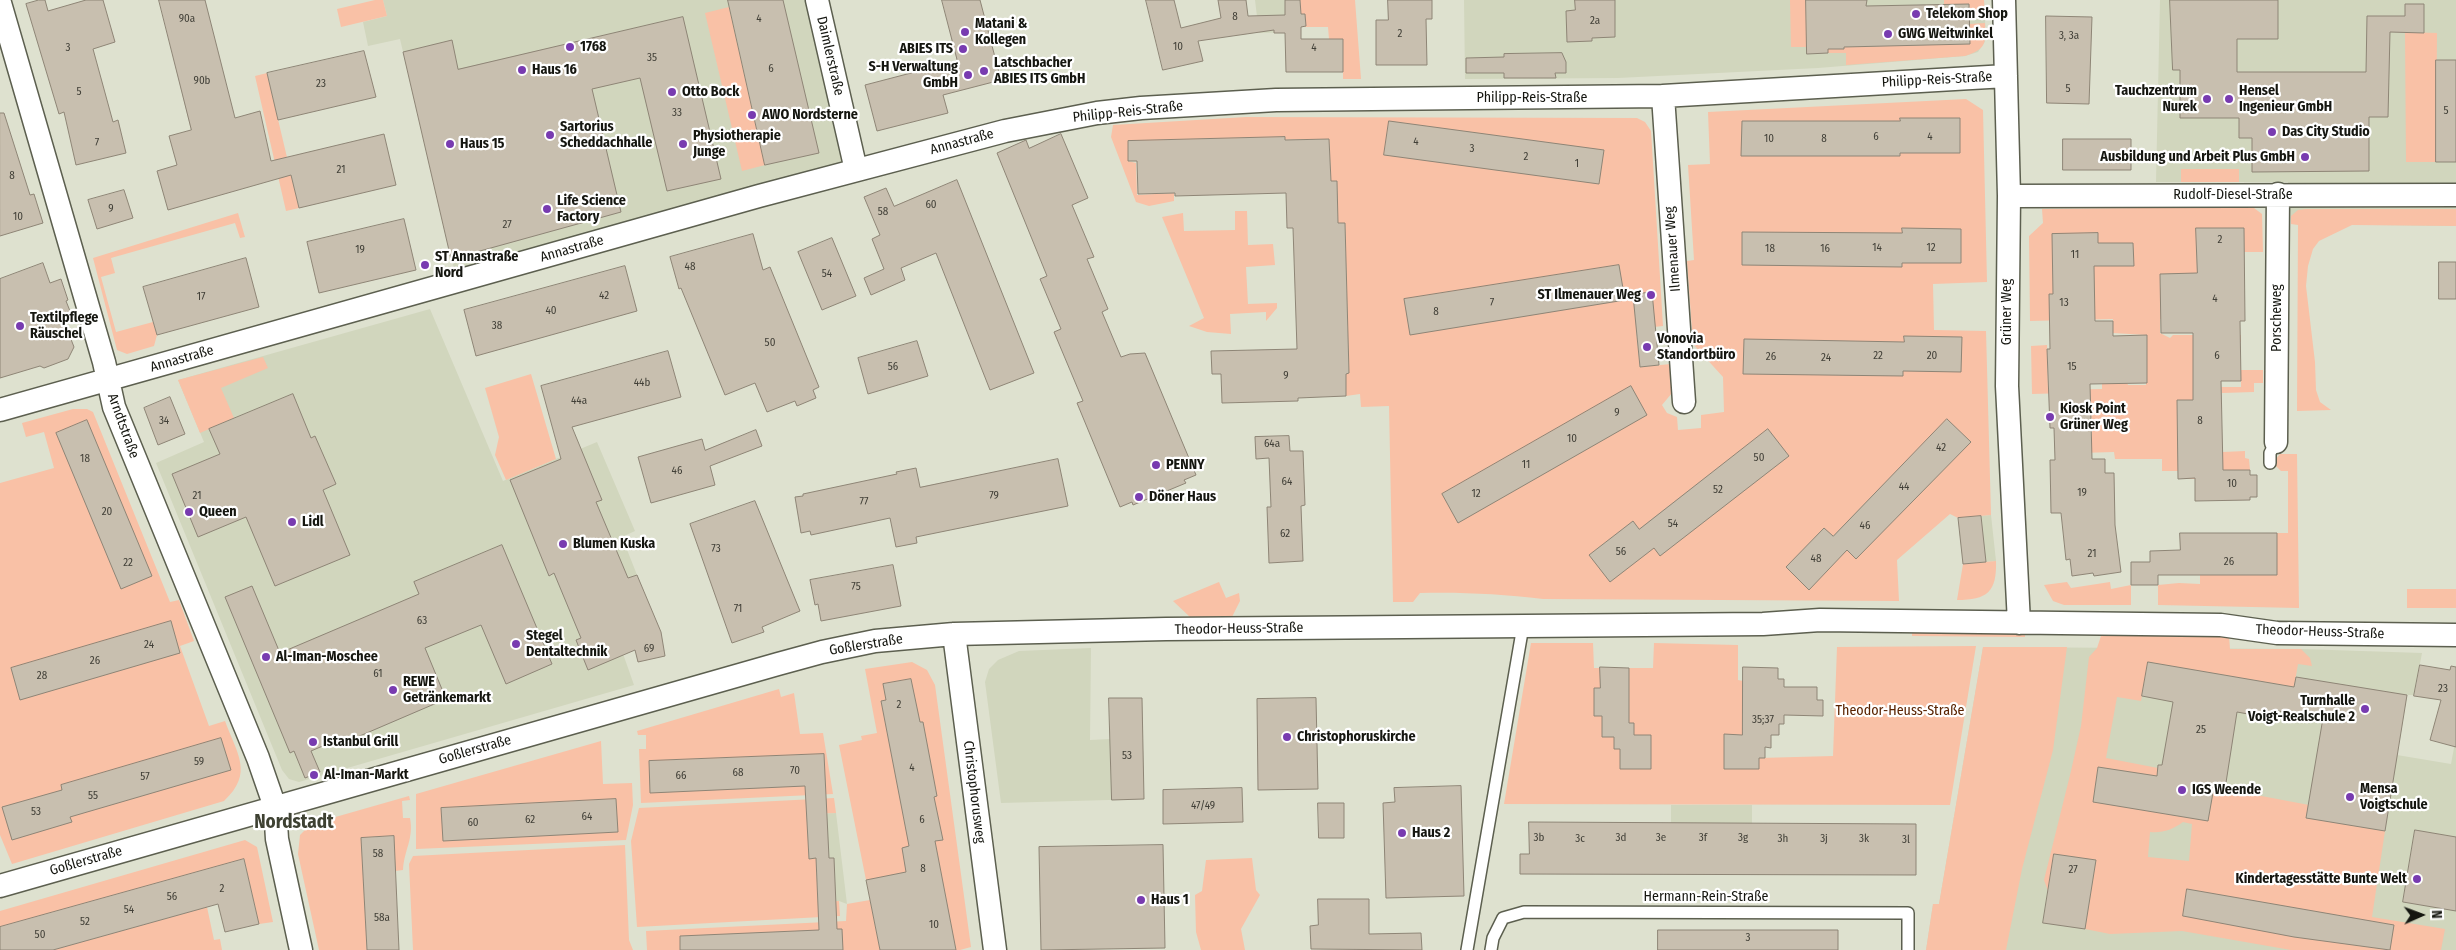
<!DOCTYPE html>
<meta charset="utf-8">
<style>
body{margin:0}
#map{position:relative;width:2456px;height:950px;overflow:hidden;background:#dee1cf;font-family:"Fira Sans Condensed",sans-serif}
canvas{display:block}
.north{position:absolute;left:2396px;top:890px;width:50px;height:50px;-webkit-text-stroke:4px #fff;paint-order:stroke;rotate:88deg;font-size:14px;font-weight:700;line-height:20px;text-align:center;color:#151610}
.north::after{content:'';display:block;margin:auto;width:18px;height:22px;background:#151610;clip-path:polygon(50% 0,100% 100%,50% 72%,0 100%)}
</style>
<div id="map">
<canvas width="2456" height="950"></canvas>
<div class="north">N</div>
</div>
<script>
const ctx = document.querySelector('canvas').getContext('2d');
ctx.lineJoin = 'round';
function paint(path, color) {
  ctx.fillStyle = color;
  ctx.fill(path, 'evenodd');
}
function trace(path, color, width, dash) {
  ctx.strokeStyle = color;
  ctx.lineWidth = width;
  ctx.lineCap = dash ? 'butt' : 'round';
  ctx.setLineDash(dash || []);
  ctx.stroke(path);
}
function label(font, color, halo, rows, align = 'center') {
  ctx.font = font + ' "Fira Sans Condensed",sans-serif';
  ctx.lineWidth = 4.5;
  ctx.setLineDash([]);
  ctx.textBaseline = 'middle';
  ctx.strokeStyle = halo;
  ctx.fillStyle = color;
  for (const [text, x, y, turn = 0] of rows) {
    ctx.save();
    ctx.translate(x, y);
    ctx.rotate((+turn || 0) * Math.PI / 180);
    ctx.textAlign = isNaN(turn) ? turn : align;
    if (halo) ctx.strokeText(text, 0, 0);
    ctx.fillText(text, 0, 0);
    ctx.restore();
  }
}
paint(new Path2D(`
 M383,0H814L849,166L456,277L400,39L368,46L363,22L387,16Z
 M1255,0H1300L1301,32L1259,33Z
 M1464,0H1984L1986,40L1978,52L1965,56L1818,68L1618,78L1465,79Z
 M2160,0H2456V226L2291,224L2288,182H2156Z
 M430,309L503,481L597,442L635,531L622,537L637,575L605,588L621,648L634,685L299,782L289,779L282,770L156,463L204,442L178,380Z
 M1991,515L1996,561L1963,564L1958,518Z
 M1983,647L2301,649L2422,653L2414,695H2407L2397,755L2451,764L2456,737V950H1926L1933,904H1939Z
 M1091,648L1090,740L1110,739L1109,698H1142L1144,799L1001,803L985,682L989,669L998,660L1019,651Z
 M1671,805H1752V874H1671Z
 M836,813L847,904L839,901L818,902L816,859H809L807,814Z`), '#d1d6bd');
paint(new Path2D(`
 M375,0H383L387,16L341,27L337,9Z
 M1300,0H1355L1361,79H1343V39H1329L1328,27H1301Z
 M1790,0H1806L1807,47H1791Z
 M1944,0H1984L1985,17L1969,18L1968,4H1944Z
 M729,7L765,165L742,171L705,13Z
 M1985,23C1986,44 1986,49 1965,56L1846,65V53H1828V49L1844,47L1970,44L1969,24Z
 M2405,32L2437,33L2436,162H2406Z
 M267,73L299,208L286,211L255,76Z
 M1966,99L1983,110L1987,282L1933,284L1934,330L1986,331L1991,515L1958,518L1950,514L1897,560L1899,601L1543,599C1501,594 1463,592 1420,593L1413,602H1393L1389,406L1361,407L1360,394L1346,396V374L1349,373L1345,223H1338L1337,181H1331L1329,139L1128,142V161L1136,163L1137,195L1174,193V201L1149,206L1136,202L1111,137L1113,125L1246,117L1637,118L1645,122L1651,131L1663,326L1636,329L1640,367L1671,364L1672,393L1662,405L1667,413L1677,417L1678,430L1701,428V415L1724,412L1723,377L1693,344L1687,261L1694,260L1688,165L1710,164L1708,112Z
 M2181,169H2239V182H2181Z
 M2240,207L2254,208L2262,214L2263,252H2244V228H2197L2223,274H2160V288H2174L2173,319H2160V333L2170,338L2173,335H2241V342L2193,343L2213,400H2177L2178,443L2223,452L2245,451V458L2249,459L2250,470H2195V479H2184V471H2162V459H2115L2114,452L2079,453L2092,436L2091,403H2069V393L2032,394L2031,346L2047,345L2048,390L2102,389V382H2127L2128,385H2146V335L2113,333V319L2030,321L2029,236L2043,223L2042,209Z
 M2306,209H2456V226L2352,225L2319,241L2313,249L2308,266L2306,286L2315,362L2316,390L2320,402L2331,410L2297,411L2298,225L2291,224V216L2298,210Z
 M1235,211H1247L1248,245L1273,244L1275,265L1246,267L1248,304L1277,303V308L1266,321V312L1230,314L1231,334L1207,332L1189,326L1204,318L1162,217L1183,213L1184,231L1235,230Z
 M238,213L245,237L240,238L235,223L111,258L115,273L101,277L116,332L153,322L157,335L154,346L127,354L117,350L93,258Z
 M263,357L268,368L221,388L234,418L200,433L178,380Z
 M2241,370H2263V383H2254V392L2222,393L2221,387H2241Z
 M531,374L556,459L506,480L495,455L499,437L485,388Z
 M73,409H87L93,412L170,602L179,600L194,641L180,646L209,726L225,721C237,754 254,773 224,801L12,864L0,835V483L54,468L44,432L26,437L22,423Z
 M2280,454H2297L2299,608L2158,605V585L2179,583L2200,584V575H2277V533H2288V471H2281L2276,466V459Z
 M1996,561C1997,592 1987,600 1957,600L1963,564Z
 M1219,582L1226,598L1239,593L1240,601L1232,617L1191,618L1173,601Z
 M2067,582L2071,588L2110,582L2111,589L2131,585V605H2064L2053,601L2044,585Z
 M2407,589H2456V608H2407Z
 M1912,632H2025V637L1912,636Z
 M2102,633L2229,636L2230,649H2301L2310,658L2312,666L2298,664L2294,687L2148,662L2141,701L2117,697L2106,758L2158,768L2157,776L2098,767L2093,802L2208,821L2214,787L2309,805L2307,818L2385,831L2372,917L2445,929L2441,950H2291L2182,931L2110,934L2085,929L2096,860L2054,854L2048,891L2044,880L2071,771L2081,726L2089,657L2097,648ZM2183,822L2192,824L2189,861L2148,857L2150,832C2163,833 2172,830 2183,822Z
 M1531,643H1593L1594,668H1653L1654,643L1738,645V680L1743,681L1742,735H1724V768L1759,769V758L1833,756L1837,647L1976,646L1950,805L1504,804Z
 M1983,647H2067L2053,750L2022,869L2006,950H1926L1933,904H1939Z
 M912,662L927,670L935,685L971,947L960,950H921L866,880L839,745L862,740L861,736L877,733L865,669Z
 M779,689L781,697L794,693L800,734L823,733L833,794L641,803L639,749H646V735H638L637,731Z
 M601,741L603,784L632,783L633,805L626,840L416,849V794Z
 M409,796L410,800L402,801L403,818H410C414,839 404,850 403,870L395,871L393,836L362,838L367,950H319L298,854L300,835L311,824Z
 M834,798L836,813L807,814L809,859L816,858L818,902L839,901L840,916L637,927L631,841L639,808Z
 M245,840L257,847L273,922L259,924L244,859L0,927V911Z
 M625,845L629,940L633,950H413L409,864L413,856Z
 M1252,858L1256,890L1260,895L1241,929L1245,950H1201L1196,932L1195,895L1202,891L1206,860Z
 M870,900L880,950H647L646,931L846,921L847,904Z
 M207,907L214,940L220,939L222,950H53Z`), '#f9c1a6');
const building = new Path2D(`
 M39,0H45L48,11L86,0H103L115,42L93,49L113,122L118,120L126,153L76,165L64,112L59,114L26,4Z
 M159,0H205L235,118L260,111L271,161L384,134L396,185L299,208L291,175L168,210L157,171L177,165L169,136L191,130Z
 M728,0H783L819,153L765,165Z
 M942,0H980L1001,80L943,95L948,113L877,131L865,85L957,61Z
 M1146,0H1174L1181,28L1221,18L1218,0H1246L1248,16L1285,15V0H1300L1301,14H1305L1306,26L1301,27V39H1343V72H1286L1285,33H1274V30L1198,41L1203,61L1163,70Z
 M1388,0H1432V19H1426L1427,65H1376V20H1388Z
 M1575,0H1615V37L1592,38V41L1567,42L1566,11L1575,10Z
 M1806,0H1867L1866,6L1969,4L1970,44L1844,47V49H1828V53L1807,54Z
 M2170,0H2278V39H2237V72H2366L2367,16H2405V4H2424V33L2390,32L2388,117H2369V171L2252,172V138H2239V118H2180V70H2173Z
 M2046,16L2092,17L2089,104L2047,103Z
 M683,17L721,179L667,191L640,78L592,89L621,212L451,259L403,52L452,40L458,69Z
 M364,51L376,97L278,120L267,73Z
 M1562,53L1566,62V73H1555L1556,78H1504V73H1466V58L1504,57V54Z
 M2436,60H2456V162H2436Z
 M0,113H4L30,195L34,194L43,223L0,236Z
 M1900,118H1960V153H1900V156H1741L1742,121H1900Z
 M1389,121L1604,150L1599,184L1384,155Z
 M1061,134L1088,198L1072,205L1094,257L1087,259L1108,309L1102,312L1121,357L1130,354L1145,353L1196,475L1184,480L1186,483L1133,505L1132,502L1120,507L1077,403L1083,401L1054,332L1061,329L1040,279L1047,276L997,153L1026,140L1029,148Z
 M1285,137V140L1329,139L1331,181H1337L1338,223H1345L1349,373L1346,374V396L1298,398V401L1222,403L1221,374H1212L1211,351L1297,349L1293,228H1287L1286,193L1175,196V193L1138,194L1137,161H1128V141Z
 M2063,139H2131V170H2063Z
 M957,180L1034,373L990,390L936,253L901,268L905,280L871,295L864,278L884,269L872,239L880,235L864,197L886,188L894,206Z
 M124,190L133,218L97,229L88,200Z
 M404,219L416,270L319,293L307,242Z
 M1902,228L1961,229V263H1902V267L1742,265V232L1902,233Z
 M2196,228H2244L2245,321H2240L2241,381H2221L2223,470H2250V475H2257V497H2250V500L2195,501V478L2178,479L2177,400H2193V333H2161L2160,274L2197,273Z
 M2098,233V243H2133L2134,266H2094L2095,321H2113V336L2147,335V383L2090,384L2092,459H2105V473H2114L2115,525L2121,572L2094,576L2093,573L2072,576L2070,559L2066,560L2061,513H2051L2050,460H2055L2054,428H2050L2047,349H2050L2049,294H2053L2052,234Z
 M753,234L763,270L770,267L819,387L813,390L816,398L797,406L795,401L767,412L755,383L725,395L681,288L679,289L670,257Z
 M832,238L856,296L822,310L798,252Z
 M246,258L259,307L157,335L143,287Z
 M2439,262H2456V299H2439Z
 M43,263L50,283L61,279L68,300L66,301L74,321L65,324L74,347L68,359L44,368L40,366L0,378V279Z
 M1619,265L1625,300L1410,335L1404,299Z
 M625,266L637,311L476,356L464,310Z
 M1652,292L1659,365L1640,367L1633,295Z
 M1904,336L1962,337L1961,372L1903,371V376L1743,374L1744,339L1904,342Z
 M917,341L928,376L868,394L858,358Z
 M668,351L681,397L572,427L602,500L596,502L628,578L637,575L661,632L665,656L638,662L635,650L588,670L576,640L581,638L554,573L549,576L510,480L561,459L541,386Z
 M1631,386L1647,415L1458,523L1442,494Z
 M293,394L311,438L315,436L336,484L323,490L350,555L275,586L246,517L198,537L172,474L220,454L209,429Z
 M170,397L185,434L158,445L144,408Z
 M1947,419L1971,442L1856,559L1847,550L1809,590L1786,567L1824,528L1833,536Z
 M87,420L152,576L121,589L56,433Z
 M1768,429L1789,456L1660,556L1654,548L1610,582L1589,555L1633,521L1639,529Z
 M756,430L762,446L710,466L715,485L651,503L638,457L702,439L705,450Z
 M1289,436L1290,451H1303L1305,505L1301,506L1303,561L1269,563L1267,507H1271L1269,458L1256,459L1255,437Z
 M1058,459L1068,506L916,537L917,543L896,547L890,518L811,535L810,531L801,533L795,497L803,496V494L897,474L896,472L916,468L920,487Z
 M755,501L800,611L762,627L764,632L732,643L690,524Z
 M1981,516L1986,562L1963,564L1958,518Z
 M2180,533H2277V575H2158V585H2131V562H2150V551L2180,550Z
 M502,545L552,664L506,684L481,625L425,648L446,699L348,741L346,736L311,751L320,772L305,778L294,751L290,753L225,597L252,586L280,653L419,594L414,582Z
 M893,565L901,606L821,621L818,604L815,605L810,580Z
 M171,621L180,653L20,700L11,668Z
 M2148,662L2294,687L2296,677L2407,695L2385,831L2306,818L2323,718L2272,710L2270,718L2237,712L2225,789L2214,787L2208,821L2093,802L2098,767L2157,776L2158,765H2162L2173,702L2142,696Z
 M2420,665L2450,670L2451,666L2456,667V747L2430,740L2441,700L2414,696Z
 M1600,667L1629,668V723H1634V735H1651V769H1620V749H1614V737H1602V716H1594V688H1600Z
 M1743,667L1778,668V679H1784V687H1817V700H1823V716L1784,715V724H1779V735H1771V748L1765,747V758H1759V769H1724V734L1742,735Z
 M911,679L920,722H923L937,796L934,797L943,840L935,841L956,950H880L866,880L906,872L902,848L909,846L881,701L886,700L883,684Z
 M1109,698H1142L1144,799L1112,800Z
 M1316,698L1318,789L1258,790L1257,699Z
 M221,738L231,770L70,817L72,822L12,840L2,807L62,790L61,785Z
 M824,754L829,858H834L837,929H842L843,950H680V936L819,930L816,858L809,859L805,786L650,793L649,761Z
 M1461,786L1464,896L1386,898L1383,803L1395,802L1394,788Z
 M1242,788L1243,822L1163,824V790Z
 M616,799L618,832L443,841L441,808Z
 M1318,803H1344V838H1319Z
 M1529,822L1916,824V875L1520,874V854H1529Z
 M2415,830L2456,837V911L2403,902Z
 M394,836L399,950H367L361,838Z
 M1163,845L1165,948L1041,950L1039,847Z
 M2054,854L2096,860L2085,929L2043,923Z
 M244,859L259,924L225,932L218,904L53,950H0V927Z
 M2187,889L2394,925L2390,950L2294,937L2183,916Z
 M1318,899H1369V934L1421,933L1422,950L1311,949L1310,926L1318,925Z
 M1658,930H1838V950H1658Z`);
paint(building, '#c8bfaf');
trace(building, '#8e8576', 1);
const service = new Path2D(`
 M2270,463V453L2276,442
 M1467,950L1523,626
 M1491,950L1493,938L1503,918L1524,912L1908,913V950`);
const minor = new Path2D(`
 M817,0L856,170
 M2004,0L2009,196L2007,386L2019,623
 M0,3L104,362L114,407L258,758L275,807L277,839L301,950
 M1663,96L1684,402
 M2009,196L2456,195
 M0,410L759,196L1005,131L1097,113L1141,108L1276,100L1663,96L2006,76
 M2276,442L2278,194
 M954,634L995,950
 M0,886L778,664L822,652L875,641L954,634L1166,629L1763,624L1820,620L2221,625L2277,633L2456,635`);
trace(service, '#5c5f4f', 14);
trace(minor, '#5c5f4f', 25);
trace(service, '#fff', 11);
trace(minor, '#fff', 22);
for (const [x, y, r, color] of [
 [1916,14,5,"#783bb0"],
 [965,32,5,"#783bb0"],
 [1888,34,5,"#783bb0"],
 [570,47,5,"#783bb0"],
 [963,49,5,"#783bb0"],
 [522,70,5,"#783bb0"],
 [984,71,5,"#783bb0"],
 [968,75,5,"#783bb0"],
 [672,92,5,"#783bb0"],
 [2207,99,5,"#783bb0"],
 [2229,99,5,"#783bb0"],
 [752,115,5,"#783bb0"],
 [2272,132,5,"#783bb0"],
 [550,135,5,"#783bb0"],
 [450,144,5,"#783bb0"],
 [683,144,5,"#783bb0"],
 [2305,157,5,"#783bb0"],
 [547,209,5,"#783bb0"],
 [425,265,5,"#783bb0"],
 [1651,295,5,"#783bb0"],
 [20,326,5,"#783bb0"],
 [1647,347,5,"#783bb0"],
 [2050,417,5,"#783bb0"],
 [1156,465,5,"#783bb0"],
 [1139,497,5,"#783bb0"],
 [189,512,5,"#783bb0"],
 [292,522,5,"#783bb0"],
 [563,544,5,"#783bb0"],
 [516,644,5,"#783bb0"],
 [266,657,5,"#783bb0"],
 [393,690,5,"#783bb0"],
 [2365,709,5,"#783bb0"],
 [1287,737,5,"#783bb0"],
 [313,742,5,"#783bb0"],
 [314,775,5,"#783bb0"],
 [2182,790,5,"#783bb0"],
 [2350,797,5,"#783bb0"],
 [1402,833,5,"#783bb0"],
 [2417,879,5,"#783bb0"],
 [1141,900,5,"#783bb0"]
]) {
  const dot = new Path2D();
  dot.arc(x, y, r, 0, 2 * Math.PI);
  ctx.fillStyle = color;
  ctx.fill(dot);
  trace(dot, '#fff', 2);
}
label('11px', '#424038', null, [
 ["8",1235,17],
 ["90a",187,19],
 ["4",759,19],
 ["2a",1595,21],
 ["2",1400,34],
 ["3, 3a",2069,36],
 ["10",1178,47],
 ["3",68,48],
 ["4",1314,48],
 ["35",652,58],
 ["6",771,69],
 ["90b",202,81],
 ["23",321,84],
 ["5",2068,89],
 ["5",79,92],
 ["5",2446,111],
 ["33",677,113],
 ["6",1876,137],
 ["4",1930,137],
 ["10",1769,139],
 ["8",1824,139],
 ["4",1416,142],
 ["7",97,143],
 ["3",1472,149],
 ["2",1526,157],
 ["1",1577,164],
 ["21",341,170],
 ["8",12,176],
 ["60",931,205],
 ["9",111,209],
 ["58",883,212],
 ["10",18,217],
 ["27",507,225],
 ["2",2220,240],
 ["14",1877,248],
 ["12",1931,248],
 ["18",1770,249],
 ["16",1825,249],
 ["19",360,250],
 ["11",2075,255],
 ["48",690,267],
 ["54",827,274],
 ["42",604,296],
 ["17",201,297],
 ["4",2215,299],
 ["7",1492,303],
 ["13",2064,303],
 ["40",551,311],
 ["8",1436,312],
 ["38",497,326],
 ["50",770,343],
 ["22",1878,356],
 ["20",1932,356],
 ["6",2217,356],
 ["26",1771,357],
 ["24",1826,358],
 ["56",893,367],
 ["15",2072,367],
 ["9",1286,376],
 ["44b",642,383],
 ["44a",579,401],
 ["9",1617,413],
 ["34",164,421],
 ["8",2200,421],
 ["10",1572,439],
 ["64a",1272,444],
 ["42",1941,448],
 ["50",1759,458],
 ["18",85,459],
 ["11",1526,465],
 ["46",677,471],
 ["64",1287,482],
 ["10",2232,484],
 ["44",1904,487],
 ["52",1718,490],
 ["19",2082,493],
 ["12",1476,494],
 ["21",197,496],
 ["79",994,496],
 ["77",864,502],
 ["20",107,512],
 ["54",1673,524],
 ["46",1865,526],
 ["62",1285,534],
 ["73",716,549],
 ["56",1621,552],
 ["21",2092,554],
 ["48",1816,559],
 ["26",2229,562],
 ["22",128,563],
 ["75",856,587],
 ["71",738,609],
 ["63",422,621],
 ["24",149,645],
 ["69",649,649],
 ["26",95,661],
 ["61",378,674],
 ["28",42,676],
 ["23",2443,689],
 ["2",899,705],
 ["35;37",1763,720],
 ["25",2201,730],
 ["53",1127,756],
 ["59",199,762],
 ["4",912,768],
 ["70",795,771],
 ["68",738,773],
 ["66",681,776],
 ["57",145,777],
 ["55",93,796],
 ["47/49",1203,806],
 ["53",36,812],
 ["64",587,817],
 ["62",530,820],
 ["6",922,820],
 ["60",473,823],
 ["3b",1539,838],
 ["3d",1621,838],
 ["3e",1661,838],
 ["3f",1703,838],
 ["3g",1743,838],
 ["3c",1580,839],
 ["3h",1783,839],
 ["3j",1824,839],
 ["3k",1864,839],
 ["3l",1906,840],
 ["58",378,854],
 ["8",923,869],
 ["27",2073,870],
 ["2",222,889],
 ["56",172,897],
 ["54",129,910],
 ["58a",382,918],
 ["52",85,922],
 ["10",934,925],
 ["50",40,935],
 ["3",1748,938]
]);
label('bold 14px', '#151610', '#fff', [
 ["Telekom Shop",1926,14],
 ["Matani &",975,24],
 ["Kollegen",975,40],
 ["GWG Weitwinkel",1898,34],
 ["1768",580,47],
 ["ABIES ITS",953,49,"right"],
 ["Latschbacher",994,63],
 ["ABIES ITS GmbH",994,79],
 ["S-H Verwaltung",958,67,"right"],
 ["GmbH",958,83,"right"],
 ["Haus 16",532,70],
 ["Tauchzentrum",2197,91,"right"],
 ["Nurek",2197,107,"right"],
 ["Hensel",2239,91],
 ["Ingenieur GmbH",2239,107],
 ["Otto Bock",682,92],
 ["AWO Nordsterne",762,115],
 ["Sartorius",560,127],
 ["Scheddachhalle",560,143],
 ["Das City Studio",2282,132],
 ["Physiotherapie",693,136],
 ["Junge",693,152],
 ["Haus 15",460,144],
 ["Ausbildung und Arbeit Plus GmbH",2295,157,"right"],
 ["Life Science",557,201],
 ["Factory",557,217],
 ["ST Annastraße",435,257],
 ["Nord",435,273],
 ["ST Ilmenauer Weg",1641,295,"right"],
 ["Textilpflege",30,318],
 ["Räuschel",30,334],
 ["Vonovia",1657,339],
 ["Standortbüro",1657,355],
 ["Kiosk Point",2060,409],
 ["Grüner Weg",2060,425],
 ["PENNY",1166,465],
 ["Döner Haus",1149,497],
 ["Queen",199,512],
 ["Lidl",302,522],
 ["Blumen Kuska",573,544],
 ["Stegel",526,636],
 ["Dentaltechnik",526,652],
 ["Al-Iman-Moschee",276,657],
 ["REWE",403,682],
 ["Getränkemarkt",403,698],
 ["Turnhalle",2355,701,"right"],
 ["Voigt-Realschule 2",2355,717,"right"],
 ["Christophoruskirche",1297,737],
 ["Istanbul Grill",323,742],
 ["Al-Iman-Markt",324,775],
 ["Mensa",2360,789],
 ["Voigtschule",2360,805],
 ["IGS Weende",2192,790],
 ["Haus 2",1412,833],
 ["Kindertagesstätte Bunte Welt",2407,879,"right"],
 ["Haus 1",1151,900]
], 'left');
label('14px', '#151610', '#fff', [
 ["Daimlerstraße",830,56,77],
 ["Philipp-Reis-Straße",1937,80,-3],
 ["Philipp-Reis-Straße",1532,98],
 ["Philipp-Reis-Straße",1128,112,-6],
 ["Annastraße",962,142,-15],
 ["Rudolf-Diesel-Straße",2233,195],
 ["Annastraße",572,249,-16],
 ["Ilmenauer Weg",1673,249,-94],
 ["Grüner Weg",2007,312,-90],
 ["Porscheweg",2277,318,-90],
 ["Annastraße",182,359,-16],
 ["Arndtstraße",123,426,70],
 ["Theodor-Heuss-Straße",1239,629,-1],
 ["Theodor-Heuss-Straße",2320,632,2],
 ["Goßlerstraße",866,645,-9],
 ["Goßlerstraße",475,750,-16],
 ["Christophorusweg",974,792,83],
 ["Goßlerstraße",86,861,-16],
 ["Hermann-Rein-Straße",1706,897]
]);
label('14px', '#592301', '#fff', [
 ["Theodor-Heuss-Straße",1900,711]
]);
label('bold 19px', '#3e4132', '#fff', [
 ["Nordstadt",294,823]
]);
</script>
